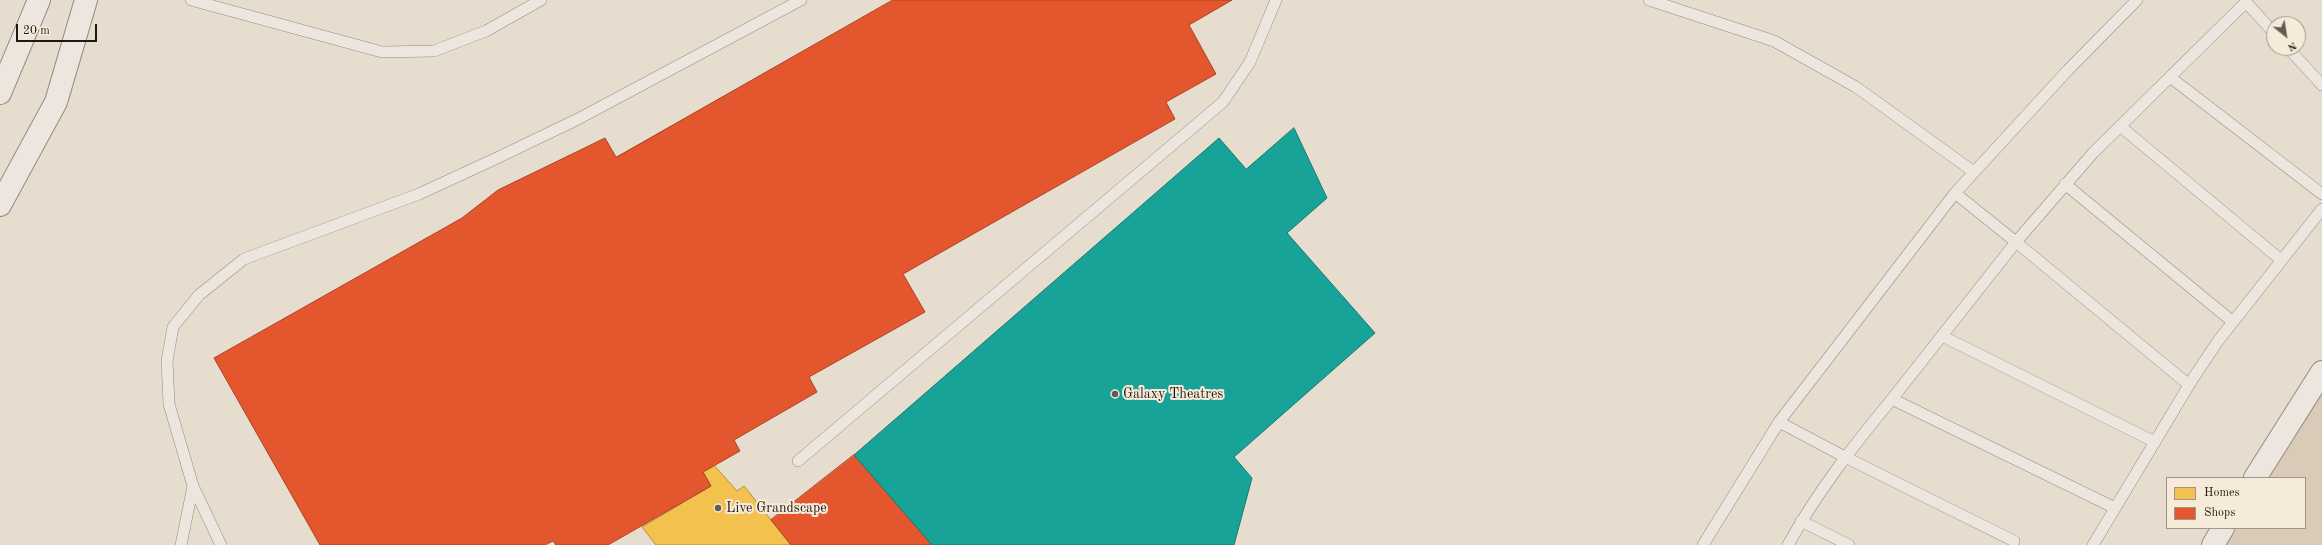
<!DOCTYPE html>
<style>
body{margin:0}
#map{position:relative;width:2322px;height:545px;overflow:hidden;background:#e7ddcf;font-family:"Old Standard TT",serif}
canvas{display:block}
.legend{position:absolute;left:2166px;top:477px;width:140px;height:52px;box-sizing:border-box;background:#f6ead9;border:1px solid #a19589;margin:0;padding:5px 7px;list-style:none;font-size:12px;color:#221611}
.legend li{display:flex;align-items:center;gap:8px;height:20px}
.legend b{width:20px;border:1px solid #a19589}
.north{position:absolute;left:2266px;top:16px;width:40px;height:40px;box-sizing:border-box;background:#f6ead9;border:1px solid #a19589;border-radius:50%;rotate:150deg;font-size:11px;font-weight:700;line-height:16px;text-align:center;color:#221611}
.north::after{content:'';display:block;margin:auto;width:14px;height:18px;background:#675c54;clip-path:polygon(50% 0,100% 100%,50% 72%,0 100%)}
.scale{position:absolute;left:16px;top:24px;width:81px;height:18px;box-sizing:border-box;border:2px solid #221611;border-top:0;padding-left:5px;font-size:12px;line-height:14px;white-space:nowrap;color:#221611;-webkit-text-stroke:3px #f6ead9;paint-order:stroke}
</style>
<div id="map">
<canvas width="2322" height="545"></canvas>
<ul class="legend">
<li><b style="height:11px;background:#f2c14e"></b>Homes</li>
<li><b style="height:11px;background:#e4572e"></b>Shops</li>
</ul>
<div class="north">N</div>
<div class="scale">20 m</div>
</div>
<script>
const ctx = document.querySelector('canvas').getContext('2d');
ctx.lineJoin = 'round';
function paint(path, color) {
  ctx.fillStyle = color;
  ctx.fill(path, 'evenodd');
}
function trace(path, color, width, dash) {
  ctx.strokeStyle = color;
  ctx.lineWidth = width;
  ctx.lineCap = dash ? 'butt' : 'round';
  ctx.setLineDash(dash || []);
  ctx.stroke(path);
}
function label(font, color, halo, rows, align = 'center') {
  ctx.font = font + ' "Old Standard TT",serif';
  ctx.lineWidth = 4;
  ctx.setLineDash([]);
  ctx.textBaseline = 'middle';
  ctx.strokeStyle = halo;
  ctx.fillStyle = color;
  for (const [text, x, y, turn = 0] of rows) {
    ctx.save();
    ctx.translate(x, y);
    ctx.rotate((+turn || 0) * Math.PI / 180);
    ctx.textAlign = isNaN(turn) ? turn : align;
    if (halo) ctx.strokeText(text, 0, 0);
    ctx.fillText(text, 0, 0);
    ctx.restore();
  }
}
paint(new Path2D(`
 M2322,390V545H2224L2235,528H2305V478H2266Z`), '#d9cbb8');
const homes = new Path2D(`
 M714,465L737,491L744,486L791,545H656L642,527L711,486L703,472Z`);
paint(homes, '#f2c14e');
trace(homes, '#b48e3c', 1);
const shops = new Path2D(`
 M893,0H1232L1189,25L1216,74L1166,102L1175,119L903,274L925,312L809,377L817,392L734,440L740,451L703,472L711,486L608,545H556L553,541L545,545H320L214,358L462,218L498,190L605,138L616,157Z
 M854,455L932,545H791L771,520Z`);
paint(shops, '#e4572e');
trace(shops, '#aa4425', 1);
const public = new Path2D(`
 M1294,128L1327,198L1287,233L1375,333L1234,457L1252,478L1234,545H932L854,455L1219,138L1246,169Z`);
paint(public, '#17a398');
trace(public, '#1a7970', 1);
const service = new Path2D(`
 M191,0L382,52L434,51L486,31L541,0
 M1649,0L1774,41L1856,87L1974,172
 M2288,48L2322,85
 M2170,77L2322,194
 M2120,126L2281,260
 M2065,184L2233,322
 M1955,193L2016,242L2093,153L2246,2L2274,33
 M1942,336L2155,442
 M1892,399L2016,242L2189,385
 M1779,422L1845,457L2014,541
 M798,461L1223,102L1250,62L1276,0
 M193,486L169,404L167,361L173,327L199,295L244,259L419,194L497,158L578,119L801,0
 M1801,521L1849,545
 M181,545L193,486L221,545
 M1703,545L1779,422L1955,193L2068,70L2137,0
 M1788,545C1817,492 1854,445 1892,399L2115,508
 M2093,545L2192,380L2218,341L2322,209`);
const tertiary = new Path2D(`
 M0,93L39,0
 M0,205L56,102L86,0
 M2255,478L2322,372
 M2213,545L2223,528`);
trace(service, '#938c84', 12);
trace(tertiary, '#938c84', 24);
trace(service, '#ece6df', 11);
trace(tertiary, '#ece6df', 22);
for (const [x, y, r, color] of [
 [1115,394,4,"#675c54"],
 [718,508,4,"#675c54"]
]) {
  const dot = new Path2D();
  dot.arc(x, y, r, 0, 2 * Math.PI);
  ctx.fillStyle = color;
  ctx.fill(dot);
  trace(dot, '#f6ead9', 1.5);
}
label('14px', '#221611', '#f6ead9', [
 ["Galaxy Theatres",1123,394],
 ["Live Grandscape",726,508]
], 'left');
</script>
